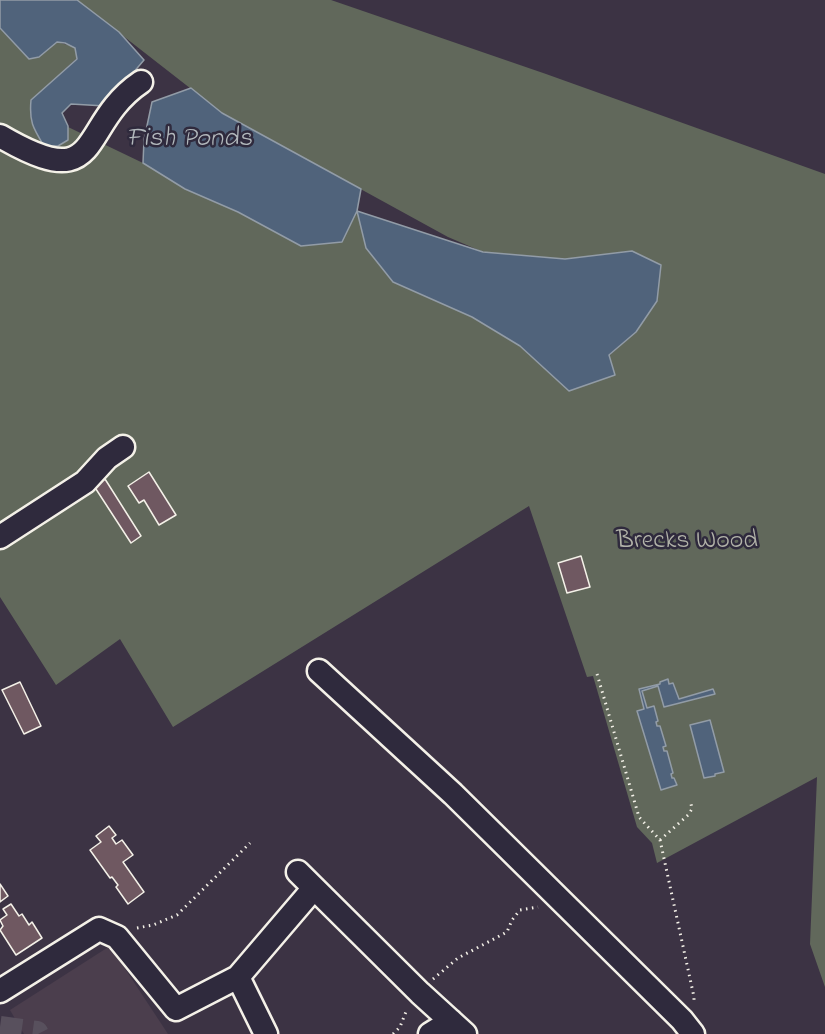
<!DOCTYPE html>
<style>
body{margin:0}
canvas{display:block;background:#3c3344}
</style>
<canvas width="825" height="1034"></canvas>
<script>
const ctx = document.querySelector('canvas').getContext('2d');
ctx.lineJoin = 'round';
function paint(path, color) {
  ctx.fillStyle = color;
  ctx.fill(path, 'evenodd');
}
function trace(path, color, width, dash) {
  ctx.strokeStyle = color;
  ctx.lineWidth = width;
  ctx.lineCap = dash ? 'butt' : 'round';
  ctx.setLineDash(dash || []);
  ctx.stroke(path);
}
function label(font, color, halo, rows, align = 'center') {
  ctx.font = font + ' "Indie Flower",sans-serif';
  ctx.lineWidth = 5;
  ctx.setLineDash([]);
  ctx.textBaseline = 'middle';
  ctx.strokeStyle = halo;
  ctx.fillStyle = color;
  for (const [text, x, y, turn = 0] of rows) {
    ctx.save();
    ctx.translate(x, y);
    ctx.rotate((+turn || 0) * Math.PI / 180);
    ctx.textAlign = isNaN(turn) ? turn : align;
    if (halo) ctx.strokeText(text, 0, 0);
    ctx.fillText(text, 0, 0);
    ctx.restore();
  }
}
paint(new Path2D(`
 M110,946L168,1034H24L10,1010Z`), '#4b3e4d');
paint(new Path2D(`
 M77,0H331L546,74L825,174V987L810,944L817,777L657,863L652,843L637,827L593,676L587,677L529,506L173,727L120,639L56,685L0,597V28L29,59L39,57L57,42L75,47L77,58L31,101L68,140V127L143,163L185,189L238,212L357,210L436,300L472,317L520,346L569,391L636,332L632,251L565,259L483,252L448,237L222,113Z`), '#61685b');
const water = new Path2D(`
 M0,0H77L119,32L144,60L105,106L71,104L62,113L68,126V140L58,146H44C33,128 29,122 31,100L77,59L75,48L65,43L57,42L39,57L29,59L0,28Z
 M191,88L222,113L361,189L357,211L483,252L565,259L632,251L661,265L657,301L636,332L609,355L615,375L569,391L520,346L472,317L393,282L366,248L357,211L342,242L301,246L238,212L185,189L143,163L144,140L152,102Z
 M668,679L669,684L673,683L679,699L713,689L715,694L664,707L658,686L642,691L647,708L654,706L658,721L656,722L657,726H660L666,746L663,747L664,751H667L673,773L671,774L672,778H674L677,785L661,790L637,711L644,709L639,689L660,684V682Z
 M710,720L724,772L715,774V776L704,778L690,725Z`);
paint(water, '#50637b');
trace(water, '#929ca7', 1.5);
const building = new Path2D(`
 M149,472L176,515L159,525L144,500L139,503L128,486Z
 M105,479L141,536L131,543L94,486Z
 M581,556L590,587L567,593L558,563Z
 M20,682L41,726L24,734L2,690Z
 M109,826L116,835L112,838L116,844L122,840L133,855L123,862L144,892L128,904L116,887L118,885L112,877L110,878L90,850L101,842L96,836Z
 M0,884L8,896L0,902Z
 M11,904L19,916L22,914L29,925L32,922L42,938L16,955L0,930L3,926L0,920L7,915L3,909Z`);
paint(building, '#6f5861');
trace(building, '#f4f1e8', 1.5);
trace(new Path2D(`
 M0,1027L37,1032L38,1034`), '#58505d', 22, [22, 11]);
const minor = new Path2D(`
 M0,136C106,198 76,126 141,82
 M0,537L85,482L107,458L123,447
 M319,671L453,794L682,1020L693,1034
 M298,872L420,993L465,1034
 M238,977L266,1034
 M0,991L99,929L117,937L176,1009L238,977L314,888
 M430,1034L451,1021`);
trace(minor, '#f4f1e8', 27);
trace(new Path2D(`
 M597,674L639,817L660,840L694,997V1002
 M660,840L688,815L692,809L691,804
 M137,928L153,925L177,915L250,843
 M433,979L458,958L507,932L512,920L520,910L538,907
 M393,1034L400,1027L407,1009`), '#f4f1e8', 3, [1.5, 4.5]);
trace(minor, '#2f2a3d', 22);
label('26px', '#b2b3a9', '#2f2a3d', [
 ["Brecks Wood",687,543]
]);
label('italic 27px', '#b2b8bc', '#2f2a3d', [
 ["Fish Ponds",189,141]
]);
</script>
